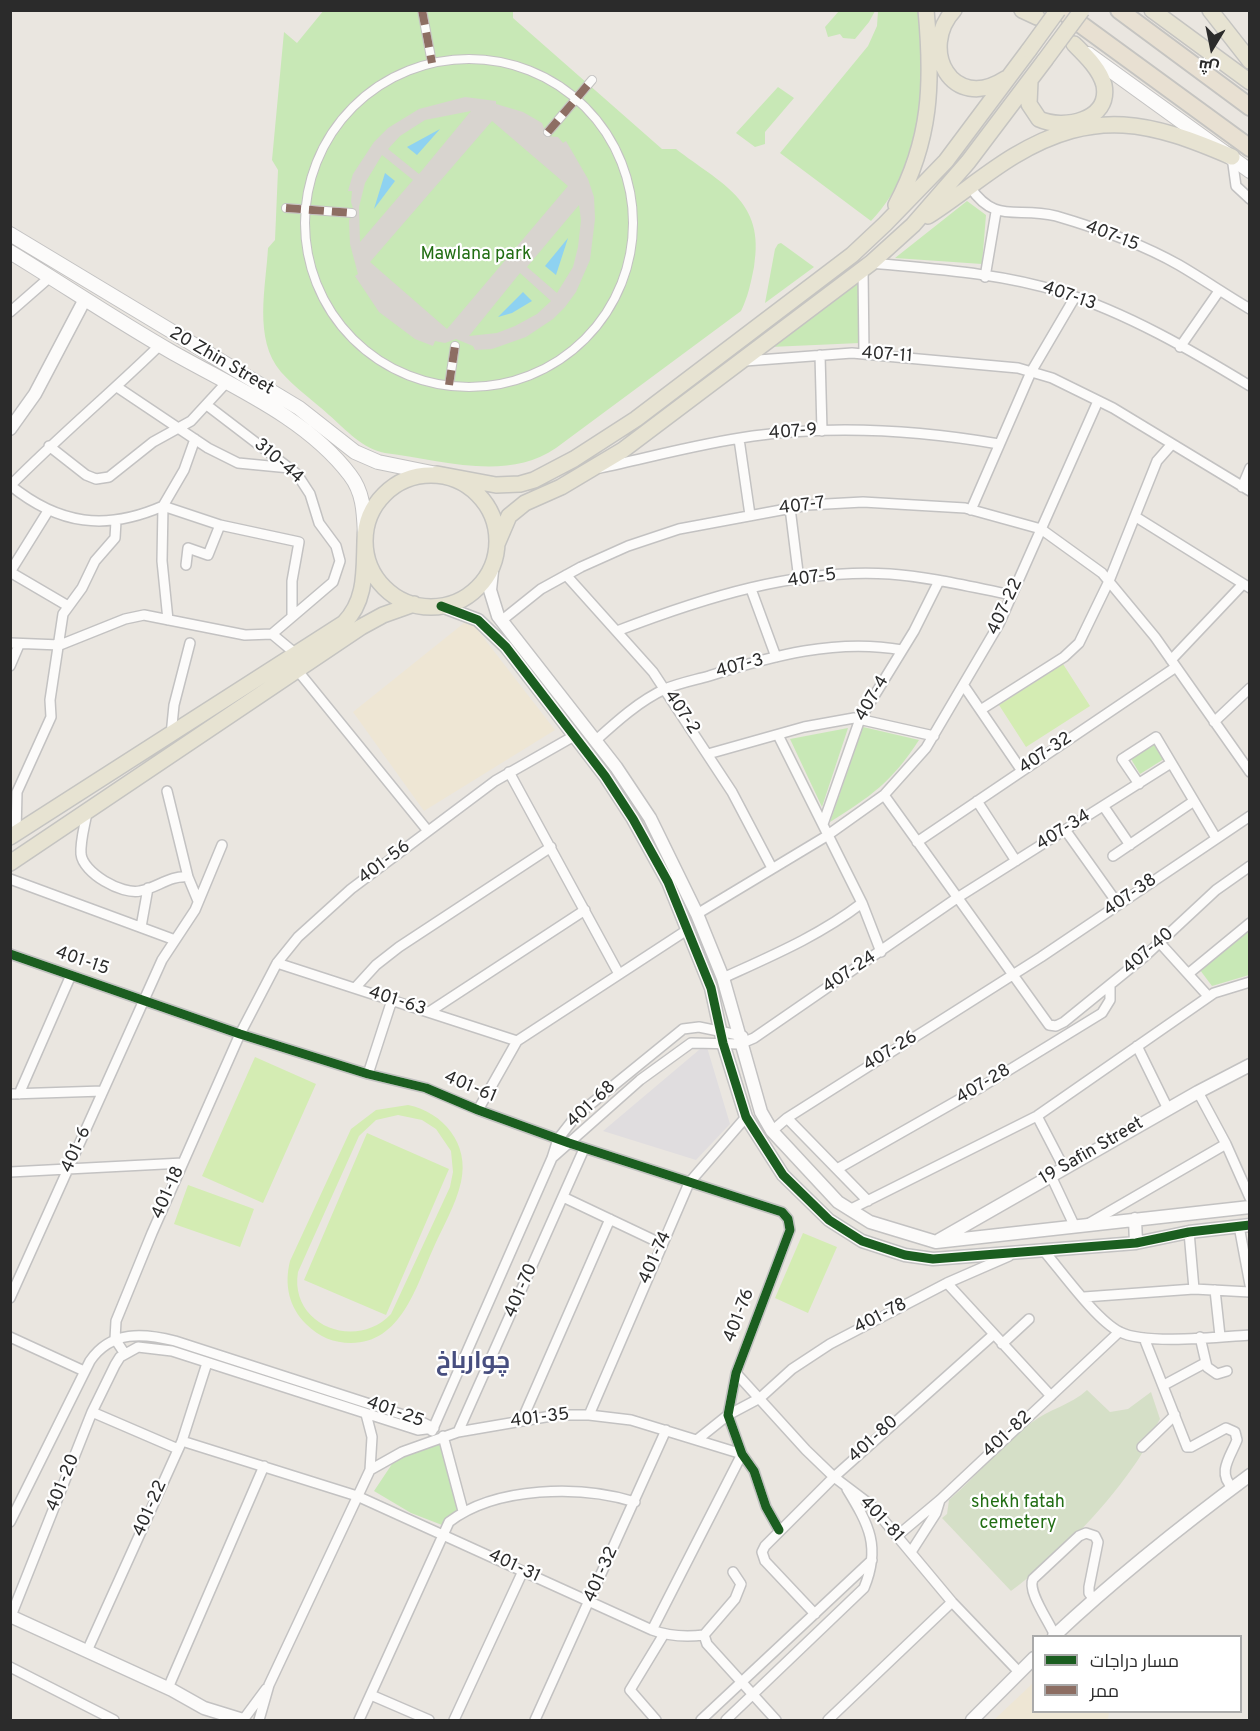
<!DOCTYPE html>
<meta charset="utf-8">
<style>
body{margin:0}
#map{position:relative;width:1260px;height:1731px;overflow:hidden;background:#eae6e0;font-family:Overpass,Cairo,sans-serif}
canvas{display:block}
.frame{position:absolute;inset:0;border:12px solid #2b2b2b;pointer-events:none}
.legend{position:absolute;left:1032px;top:1635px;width:210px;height:78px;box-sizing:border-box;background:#fff;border:2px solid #aaa;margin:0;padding:8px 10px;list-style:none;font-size:18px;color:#2b2b2b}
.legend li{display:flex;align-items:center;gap:12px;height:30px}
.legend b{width:30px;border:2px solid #aaa}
.north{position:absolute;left:1182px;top:18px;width:60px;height:60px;-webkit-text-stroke:4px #fff;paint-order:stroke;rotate:190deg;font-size:16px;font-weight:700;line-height:24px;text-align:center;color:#2b2b2b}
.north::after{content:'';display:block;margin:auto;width:21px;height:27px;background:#2b2b2b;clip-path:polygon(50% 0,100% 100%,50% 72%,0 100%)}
</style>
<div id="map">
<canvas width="1260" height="1731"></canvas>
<div class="frame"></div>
<ul class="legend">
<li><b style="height:8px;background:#1b5e20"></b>مسار دراجات</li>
<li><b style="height:8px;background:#8d6e63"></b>ممر</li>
</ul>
<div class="north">ش</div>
</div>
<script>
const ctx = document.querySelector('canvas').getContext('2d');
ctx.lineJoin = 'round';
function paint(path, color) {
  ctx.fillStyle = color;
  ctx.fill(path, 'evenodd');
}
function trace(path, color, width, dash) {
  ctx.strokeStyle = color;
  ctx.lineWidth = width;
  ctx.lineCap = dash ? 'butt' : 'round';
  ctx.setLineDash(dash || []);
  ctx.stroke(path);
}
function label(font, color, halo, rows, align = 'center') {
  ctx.font = font + ' Overpass,Cairo,sans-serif';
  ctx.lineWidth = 4.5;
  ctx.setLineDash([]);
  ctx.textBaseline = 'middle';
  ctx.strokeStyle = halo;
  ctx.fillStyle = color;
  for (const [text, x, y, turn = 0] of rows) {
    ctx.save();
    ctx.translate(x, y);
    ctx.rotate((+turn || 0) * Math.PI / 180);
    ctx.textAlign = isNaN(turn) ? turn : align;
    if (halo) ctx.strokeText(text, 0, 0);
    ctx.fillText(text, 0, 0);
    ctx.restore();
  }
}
paint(new Path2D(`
 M706,1044L730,1124L696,1160L603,1131Z`), '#e0dddf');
paint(new Path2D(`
 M469,619L555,730L424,811L353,712Z
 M1033,1683L1034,1712H1109L1108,1720H994Z`), '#eee6d4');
paint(new Path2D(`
 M324,10L513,11V18L662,149H676C721,184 766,200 754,267C751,282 748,297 741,311L556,448C507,482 441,460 385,453C363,449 346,430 329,415C314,401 295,388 281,372C253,339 266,287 268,248L275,240L278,170L272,160L284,32L297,43Z
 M839,11V10L875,11L869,22L855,39L843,38L840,34L828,37L825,27Z
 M878,11H918C926,83 925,165 871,221L780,153L868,46L877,26Z
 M778,87L794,98L765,132V144L755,147L736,133Z
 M967,201L986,215L982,264L895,258Z
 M781,243L814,267L765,303L775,249L778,244Z
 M859,281L860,343L770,347Z
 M863,727L919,740C892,782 870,797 830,822Z
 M848,728L822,807L790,739Z
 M1154,744L1164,759L1140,774L1131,759Z
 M1249,931V975L1212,986L1200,970Z
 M441,1440L461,1510L442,1525L411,1513L374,1491L394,1461Z`), '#c8e8b6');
paint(new Path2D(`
 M1087,1390L1110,1412L1128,1409L1151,1392L1160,1419C1151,1435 1144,1453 1133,1467C1100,1514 1057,1557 1011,1591L942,1518L947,1514L949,1500C977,1476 1001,1445 1031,1423C1049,1409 1071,1405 1087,1390Z`), '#d5dfc7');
paint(new Path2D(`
 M1063,664L1090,706L1026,747L999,705Z
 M255,1057L316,1084L263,1203L202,1176Z
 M408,1105C443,1112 470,1144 461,1182C456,1205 442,1228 433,1249C416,1287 401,1343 351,1343C334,1343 319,1337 306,1324C289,1307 284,1285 290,1261L351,1129L376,1110ZM398,1115L422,1120L436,1129L451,1151L453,1172L450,1187L391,1314C355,1352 289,1324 298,1272L359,1136L376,1120Z
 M367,1133L449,1169L386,1315L304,1280Z
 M188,1185L254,1209L240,1247L174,1224Z
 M803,1233L837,1247L808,1313L775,1298Z`), '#d4ecb3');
paint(new Path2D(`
 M465,97L496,101V104L523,112L542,123L547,136L558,137L563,143L566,141L588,179L594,197L595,219L590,260L576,292L565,307L553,319L526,337L492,349L475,350L473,346L456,339L445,343L435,341L433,346L415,339L379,312L355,276L358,274L350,244L349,220L355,214L351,202L352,191H348L353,174L374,142L388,128L419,109ZM471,111L419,174L388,149L400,136L425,120ZM492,121L568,186L447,329L370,262ZM382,155L413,180L360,242L359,207L365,183ZM579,205L581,220L578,247L573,267L557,293L527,267ZM520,273L551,301L537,314L515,326L497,333L469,336Z`), '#d8d4cf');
paint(new Path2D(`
 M440,129L417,155L407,147Z
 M385,173L395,181L374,209Z
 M568,238L556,275L545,266Z
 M523,292L532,301L512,313L498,317Z`), '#8ed2f1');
const pedestrian = new Path2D(`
 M422,10L432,63
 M305 223a164 164 0 1 1 328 0a164 164 0 1 1-328 0Z
 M548,132L592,80
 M286,208L352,213
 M449,385L455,346`);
const minor = new Path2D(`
 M1232,157L1236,186L1250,199
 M970,187C996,225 1016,206 1056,216C1097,228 1142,244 1179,265C1203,279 1226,295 1250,309
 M871,263C934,269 1001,273 1061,292C1127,313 1191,350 1250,386
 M863,269L864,354
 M985,277L996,212
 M10,312L50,277
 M1180,347L1219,291
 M820,355L822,431
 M745,361L852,353L1018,368L1052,378L1113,408L1250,491
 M117,387L208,448L238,463L290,468
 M208,406L297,474L310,494L319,523L336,546L340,561L333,582L292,617
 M739,439L750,515
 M49,446L86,475L96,479L109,477L153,442L191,421L226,383
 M600,468C651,457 702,443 753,436C834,425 918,430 999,444
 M10,485C59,525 106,531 163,506
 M10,486C58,437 111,393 160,345
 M1242,487L1250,468
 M163,506L220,525L299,542L292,581V617L272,634L296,654
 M790,508L799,580
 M971,510L1031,372L1075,297
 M1136,517L1250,588
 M186,565L188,548L208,555L220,525
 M10,572L48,511
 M10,572L68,606
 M566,575L653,672L732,792L772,868
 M751,589L776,657
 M168,620L162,561L163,506L184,470L195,439
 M501,621L541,589L581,567L628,546L679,529L808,505L863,502L965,508L1041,529L1102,573L1155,637L1250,772
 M617,631C703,598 796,568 890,574C931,577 971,587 1012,595
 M10,643L60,645L125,619L144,615L245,635L272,634
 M1171,660L1243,584
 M10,666L19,645
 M298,671L428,831
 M964,686L1022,771
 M982,709L1064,657L1079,643L1109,581L1157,461L1172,444
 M1214,722L1250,688
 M171,735L174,705L190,643
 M778,735L862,903L881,952
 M595,741C616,722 639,701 665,689C679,683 695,680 709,676C771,656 837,638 902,650
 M708,754L804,727L854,718L934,736
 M509,772L619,974
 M1139,784L1122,759L1156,737L1216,838
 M167,791L188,877
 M884,795L1049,1025L1056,1026L1064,1022L1144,957L1216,890L1250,866
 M977,801L1016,861
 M1104,807L1130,845
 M87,812C85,825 80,841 81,854C83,873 122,895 140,891C157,888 170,875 188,877L198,901
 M823,824L860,719L914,631L939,581
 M1066,831L1118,904
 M16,833L17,792L51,717L50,700L63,614L82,588L95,561L115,538L116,521
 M917,842L1176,667
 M1113,856L1194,801
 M10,879L175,940
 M697,914L825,837L884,795L926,748L999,624L1098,401
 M141,927L148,888
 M1160,943L1208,996
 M10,954L240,1034L368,1074L426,1088L478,1110L569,1143L782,1212L788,1219L790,1230L736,1373L728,1415L742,1454L754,1471L766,1507L779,1530
 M277,963L517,1041
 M1188,974L1250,923
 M723,978C771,956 819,936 862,903
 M355,988L376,965L399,947L551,847
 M429,1012L585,910
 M1137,1046L1168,1109
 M368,1074L392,1000
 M1198,1092L1226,1144L1250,1198
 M10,1094L103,1091
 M19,1094L71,975
 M478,1110L517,1041L687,930
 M1037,1116L1064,1168
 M787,1118L868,1201
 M772,1131L787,1118L1041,957L1250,816
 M552,1158L640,1080L691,1043L740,1044L754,1038L957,898L1171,763
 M837,1169L983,1086L1102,1013L1110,1000V985
 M10,1172L183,1163
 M1051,1176L1075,1227
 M563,1197L662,1244
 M849,1210L1037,1116L1214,993L1250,982
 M1088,1224L1226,1144
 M1239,1226L1250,1285
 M1189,1232L1194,1289
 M1044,1251C1062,1272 1097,1321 1120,1332C1145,1345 1219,1337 1250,1335
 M947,1283L1051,1396
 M1215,1290L1220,1336
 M1084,1297L1194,1289L1250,1292
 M10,1298L162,960L195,910L222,845
 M10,1337L84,1371
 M1200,1337L1207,1367L1217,1374L1227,1371
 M1144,1338L1187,1447H1191L1226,1428L1235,1432L1237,1440C1231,1456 1216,1473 1233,1488
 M1002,1344L1029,1319
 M125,1354L115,1339L116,1321L152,1233L240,1034L277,963L298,937L351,889L495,781L574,736
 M736,1373L806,1450L834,1477L871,1505L952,1602L1019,1672
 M1164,1385L1205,1363
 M92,1412L178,1449
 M366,1414L372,1437L370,1470
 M589,1415L689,1183L746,1117
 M522,1420L610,1219
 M432,1431L552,1158L558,1139L576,1116L683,1029L699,1027L743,1036
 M458,1432L584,1149
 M443,1436L463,1511
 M698,1439L728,1415L760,1398L792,1369L830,1344L947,1283L1009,1256
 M182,1441L357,1496L652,1630C668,1636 687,1637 704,1635L707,1644L776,1720
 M1142,1447L1175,1415
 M10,1522L90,1361C111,1330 144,1333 175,1341L416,1419L434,1428
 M897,1536L940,1500L1119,1332
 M911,1552L936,1513L940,1500
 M815,1614L765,1561L762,1552L765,1546L834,1477L993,1335
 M11,1616L92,1412L115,1365L120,1357L138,1347L172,1351L418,1430L434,1428
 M704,1635L735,1599L741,1584L733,1572
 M1055,1636C1049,1621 1027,1592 1033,1579L1079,1536L1086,1533L1095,1536L1098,1542L1089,1587V1593L1094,1599
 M87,1651L182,1441L207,1363
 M10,1667L114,1720
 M168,1688L264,1466
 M371,1695L429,1720
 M243,1720L266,1689
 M259,1720L269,1685L370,1470L402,1452L458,1432L557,1415H589L631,1420L742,1454L652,1630
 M359,1720L449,1522C496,1486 581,1485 635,1502
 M454,1720L523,1571
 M535,1720L666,1430
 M656,1720L630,1690L664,1634
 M701,1720L872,1560
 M726,1720L864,1588C881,1547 869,1525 847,1489
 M828,1720L952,1602`);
const tertiary = new Path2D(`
 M10,429L35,394L85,299
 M493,562L490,590L498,616L616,767L650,818L697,914L723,978L761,1112L772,1131L838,1202L870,1222L936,1242L1250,1207
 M441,606L478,620L506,647L605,776L633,819L668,882L711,988L723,1043L746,1117L783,1175L829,1220L862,1241L905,1255L933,1259L1136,1243L1189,1232L1250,1225
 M1135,1219L1136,1243
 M939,1240L1198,1092L1250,1065
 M10,1616L172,1690L204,1708L243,1720
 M1054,1636C1116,1578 1181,1526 1250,1475
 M972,1720L1034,1658`);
const secondary = new Path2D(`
 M1088,54L1250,171
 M10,234L299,408L355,452L378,462L437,474
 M10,252C64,285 116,320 170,351C231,386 306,417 350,475C364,493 364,514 365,536`);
const primary = new Path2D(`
 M954,10C918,49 952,113 1005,79
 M1022,10L1037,17
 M1152,10L1250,82
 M1210,10L1250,61
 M1030,81L1029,104L1039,119C1063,130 1111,121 1104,85C1100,69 1085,55 1074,44
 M896,205C931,140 933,83 926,10
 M928,216C958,197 984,174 1014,156C1096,107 1151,122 1232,157
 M437,474L496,485L520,484L534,480L574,459L636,419L852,255L885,224L946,161L1029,50
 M365 541a66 66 0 1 1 132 0a66 66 0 1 1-132 0Z
 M497,544L509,516L525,503L561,487L623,450L871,263L913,225L968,162L1045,60
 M10,837L344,623C366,601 364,572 365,542
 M10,863L361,627L383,615L414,604`);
const trunk = new Path2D(`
 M1061,10L1250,148
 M1119,10L1250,107`);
trace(pedestrian, '#c3c2c2', 10);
trace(minor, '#c3c2c2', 12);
trace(tertiary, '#c3c2c2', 15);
trace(secondary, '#c3c2c2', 16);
trace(primary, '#c5c4c1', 18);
trace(trunk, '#c5c4c1', 20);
trace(pedestrian, '#fcfbfa', 8);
trace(minor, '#fcfbfa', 9);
trace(tertiary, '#fcfbfa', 12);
trace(secondary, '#fcfbfa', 14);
trace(primary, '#e7e3d2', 15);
trace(trunk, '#e8e0d2', 16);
const primaryBridge = new Path2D(`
 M1029,50L1058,10
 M1045,60L1082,10`);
trace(primaryBridge, '#c5c4c1', 18, []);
trace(primaryBridge, '#e7e3d2', 15);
trace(new Path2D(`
 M422,10L432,63
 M548,132L592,80
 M286,208L352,213
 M449,385L455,346`), '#8d6e63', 8, [15, 8]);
trace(new Path2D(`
 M441,606L478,620L506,647L605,776L633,819L668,882L711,988L723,1043L746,1117L783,1175L829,1220L862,1241L905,1255L933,1259L1136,1243L1189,1232L1250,1225
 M10,954L240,1034L368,1074L426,1088L478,1110L569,1143L782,1212L788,1219L790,1230L736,1373L728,1415L742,1454L754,1471L766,1507L779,1530`), '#1b5e20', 9);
label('18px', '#2b2b2b', '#fff', [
 ["407-15",1112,237,21],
 ["407-13",1069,297,19],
 ["407-11",887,356,4],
 ["20 Zhin Street",221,362,30],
 ["407-9",793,433,-4],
 ["310-44",278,462,41],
 ["407-7",802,507,-7],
 ["407-5",812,579,-8],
 ["407-22",1006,607,-65],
 ["407-3",740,667,-15],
 ["407-4",873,699,-60],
 ["407-2",681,713,56],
 ["407-32",1046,754,-34],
 ["407-34",1064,831,-32],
 ["401-56",385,863,-37],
 ["407-38",1131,896,-35],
 ["407-40",1149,952,-41],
 ["401-15",82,962,19],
 ["407-24",850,973,-34],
 ["401-63",397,1002,18],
 ["407-26",891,1052,-32],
 ["407-28",984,1085,-31],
 ["401-61",470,1088,23],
 ["401-68",592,1105,-43],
 ["401-6",77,1150,-66],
 ["19 Safin Street",1092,1152,-30],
 ["401-18",169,1193,-66],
 ["401-74",656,1258,-66],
 ["401-70",522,1291,-66],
 ["401-76",740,1316,-69],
 ["401-78",881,1317,-27],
 ["401-25",395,1413,20],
 ["401-35",540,1419,-7],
 ["401-82",1008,1435,-43],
 ["401-80",874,1440,-42],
 ["401-20",64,1483,-68],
 ["401-22",151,1509,-66],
 ["401-81",881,1520,47],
 ["401-31",514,1567,25],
 ["401-32",602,1575,-66]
]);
label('18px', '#226e14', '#fff', [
 ["Mawlana park",476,255],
 ["shekh fatah",1018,1503],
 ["cemetery",1018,1524]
]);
label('bold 24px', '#474e7f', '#fff', [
 ["چوارباخ",473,1363]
]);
</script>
